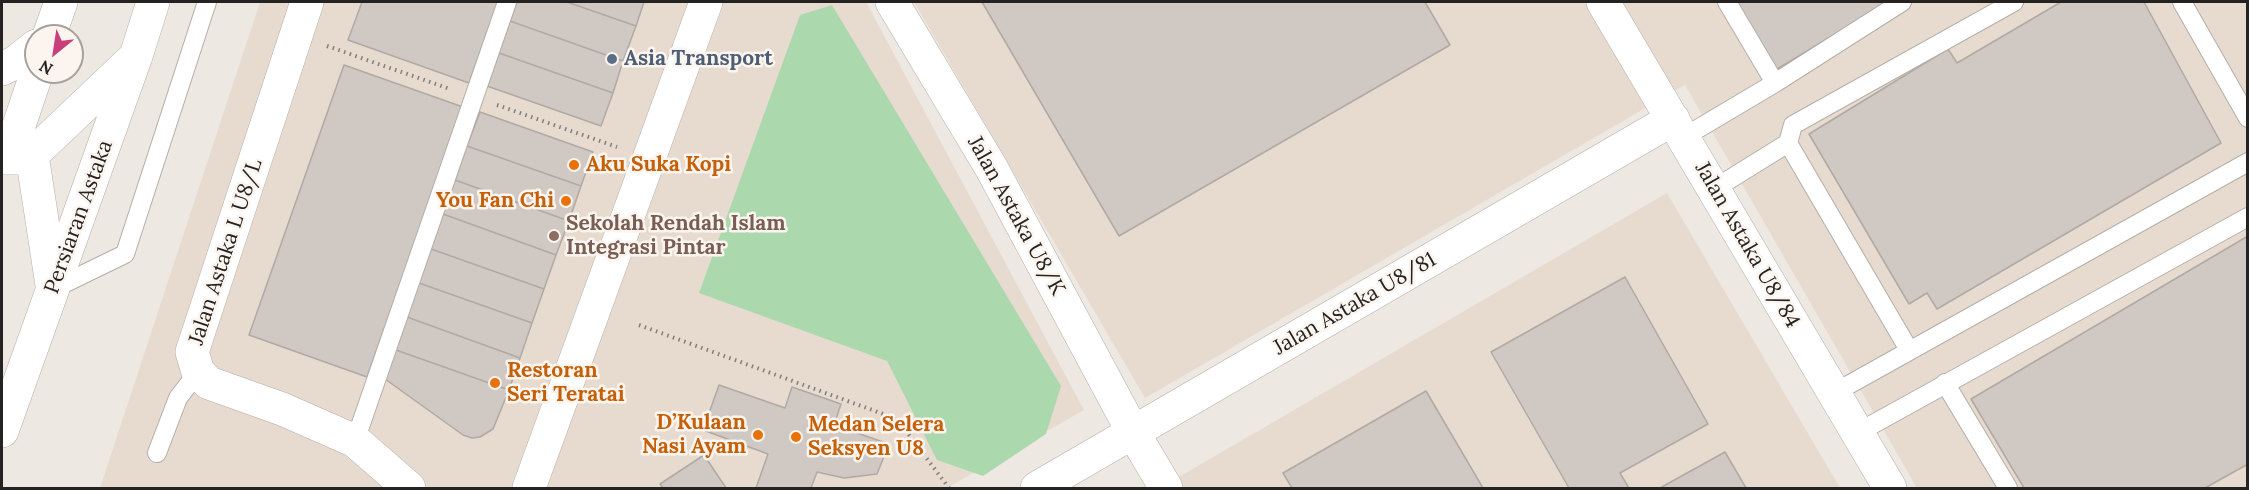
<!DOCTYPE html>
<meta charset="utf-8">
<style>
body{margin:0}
#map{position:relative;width:2249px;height:490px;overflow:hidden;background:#eee8e2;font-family:Lora,serif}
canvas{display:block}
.frame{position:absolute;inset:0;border:3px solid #252321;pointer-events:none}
.north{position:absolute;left:24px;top:24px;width:60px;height:60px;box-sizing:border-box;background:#fcf5ef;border:2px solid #a6a19d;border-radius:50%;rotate:210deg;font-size:16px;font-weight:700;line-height:24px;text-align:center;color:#252321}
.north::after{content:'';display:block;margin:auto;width:21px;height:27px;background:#c83f7a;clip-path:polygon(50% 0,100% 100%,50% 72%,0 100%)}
</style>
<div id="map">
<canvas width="2249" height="490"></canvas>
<div class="frame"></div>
<div class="north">N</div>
</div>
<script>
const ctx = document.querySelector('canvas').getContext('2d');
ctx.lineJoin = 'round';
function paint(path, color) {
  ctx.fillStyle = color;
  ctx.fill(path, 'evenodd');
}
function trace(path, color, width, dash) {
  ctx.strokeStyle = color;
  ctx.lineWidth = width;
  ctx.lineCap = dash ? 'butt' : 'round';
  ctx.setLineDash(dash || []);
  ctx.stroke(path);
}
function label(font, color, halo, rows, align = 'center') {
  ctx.font = font + ' Lora,serif';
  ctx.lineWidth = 5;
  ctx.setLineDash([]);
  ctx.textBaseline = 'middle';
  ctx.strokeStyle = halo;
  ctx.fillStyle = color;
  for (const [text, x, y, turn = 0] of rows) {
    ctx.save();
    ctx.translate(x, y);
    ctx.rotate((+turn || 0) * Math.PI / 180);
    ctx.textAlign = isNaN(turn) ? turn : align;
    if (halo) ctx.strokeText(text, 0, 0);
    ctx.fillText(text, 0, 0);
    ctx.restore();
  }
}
paint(new Path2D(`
 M260,2H866L1084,410L947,488H100Z
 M914,2H2247V488H1917L1685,85L1145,398Z
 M1667,193L1840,488H1160Z`), '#e7dbcf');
paint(new Path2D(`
 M832,5L1061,386L1046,434L983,476L937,460L887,361L699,293L800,15Z`), '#acd8ae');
const building = new Path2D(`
 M362,2H498L469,83L348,40Z
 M517,2H567L636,26L623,61L510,21Z
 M567,2H644L636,26Z
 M982,2H1425L1450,45L1119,236Z
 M1735,2H1888L1774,71Z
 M2061,2H2144L2221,143L1937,309L1927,293L1909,304L1809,134L1948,49L1957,63Z
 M510,21L623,61L613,93L499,53Z
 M499,53L613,93L601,126L487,86Z
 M344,65L463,107L367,377L249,335Z
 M480,112L593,152L581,186L467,146Z
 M467,146L581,186L569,221L455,180Z
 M455,180L569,221L556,255L443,214Z
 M443,214L556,255L544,289L431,249Z
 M2248,236V464L2205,488H2024L1971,399Z
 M431,249L544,289L532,323L419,283Z
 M1625,277L1708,424L1620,473L1629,488H1569L1491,352Z
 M419,283L532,323L520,358L407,317Z
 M407,317L520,358L509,390L396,350Z
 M396,350L509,390L493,429L480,437L472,438L463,435L385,379Z
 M719,385L785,408L792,387L841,404L834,425L889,444L877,474L844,478L817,472L811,488H756L768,454L703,430Z
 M1426,391L1483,488H1292L1283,473Z
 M1725,452L1746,488H1660Z
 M704,455L726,488H663L660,484Z`);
paint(building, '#cfc8c3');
trace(building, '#b0a9a4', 1.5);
const service = new Path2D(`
 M1727,2L1775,83
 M2182,2L2248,118
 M1684,137L1775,83L1902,2
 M1714,189L1788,143
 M53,289L125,254L207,2
 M1909,350L1788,143L1793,125L2014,2
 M1945,383L2008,488
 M1834,393L2248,162
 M1857,433L2248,217
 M355,441L507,2
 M157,453L178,398L198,372`);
const minor = new Path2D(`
 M307,2L192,352L198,372L209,383L282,409L355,441L409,488
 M892,2L992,169L1134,434L1166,488
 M1603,2L1890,488
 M529,488L706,2
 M1037,488L1673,119`);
const secondary = new Path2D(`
 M49,36L61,2
 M2,69L16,62L36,46
 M20,139L28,146L32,155L52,285
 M8,158H23L32,155L131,61
 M8,158L37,72
 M2,431L136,56L153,2`);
trace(service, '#b4aea8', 20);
trace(minor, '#b4aea8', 34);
trace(secondary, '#b4aea8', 34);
trace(new Path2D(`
 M327,46L450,89
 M497,105L617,147
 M639,325L897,419L949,488`), '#827e7a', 4, [1.5, 4.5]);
trace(service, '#fff', 18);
trace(minor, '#fff', 33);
trace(secondary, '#fff', 33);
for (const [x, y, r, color] of [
 [612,59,6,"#5c6f8a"],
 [574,165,6,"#e8710a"],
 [566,201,6,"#e8710a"],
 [554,236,6,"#8d6e63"],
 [495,383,6,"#e8710a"],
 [758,435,6,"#e8710a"],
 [796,437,6,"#e8710a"]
]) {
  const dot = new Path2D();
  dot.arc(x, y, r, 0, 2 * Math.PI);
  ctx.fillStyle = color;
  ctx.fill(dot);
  trace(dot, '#fcf5ef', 2);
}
label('bold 21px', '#4e5e75', '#fcf5ef', [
 ["Asia Transport",624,59]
], 'left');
label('bold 21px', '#c56008', '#fcf5ef', [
 ["Aku Suka Kopi",586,165],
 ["You Fan Chi",554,201,"right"],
 ["Restoran",507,371],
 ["Seri Teratai",507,395],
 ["D’Kulaan",746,423,"right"],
 ["Nasi Ayam",746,447,"right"],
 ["Medan Selera",808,425],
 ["Seksyen U8",808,449]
], 'left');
label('21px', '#252321', '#fcf5ef', [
 ["Jalan Astaka U8/K",1016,216,61],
 ["Persiaran Astaka",79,217,-70],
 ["Jalan Astaka U8/84",1747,245,60],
 ["Jalan Astaka L U8/L",226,252,-72],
 ["Jalan Astaka U8/81",1355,304,-30]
]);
label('bold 21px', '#785e54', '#fcf5ef', [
 ["Sekolah Rendah Islam",566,224],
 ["Integrasi Pintar",566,248]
], 'left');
</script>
